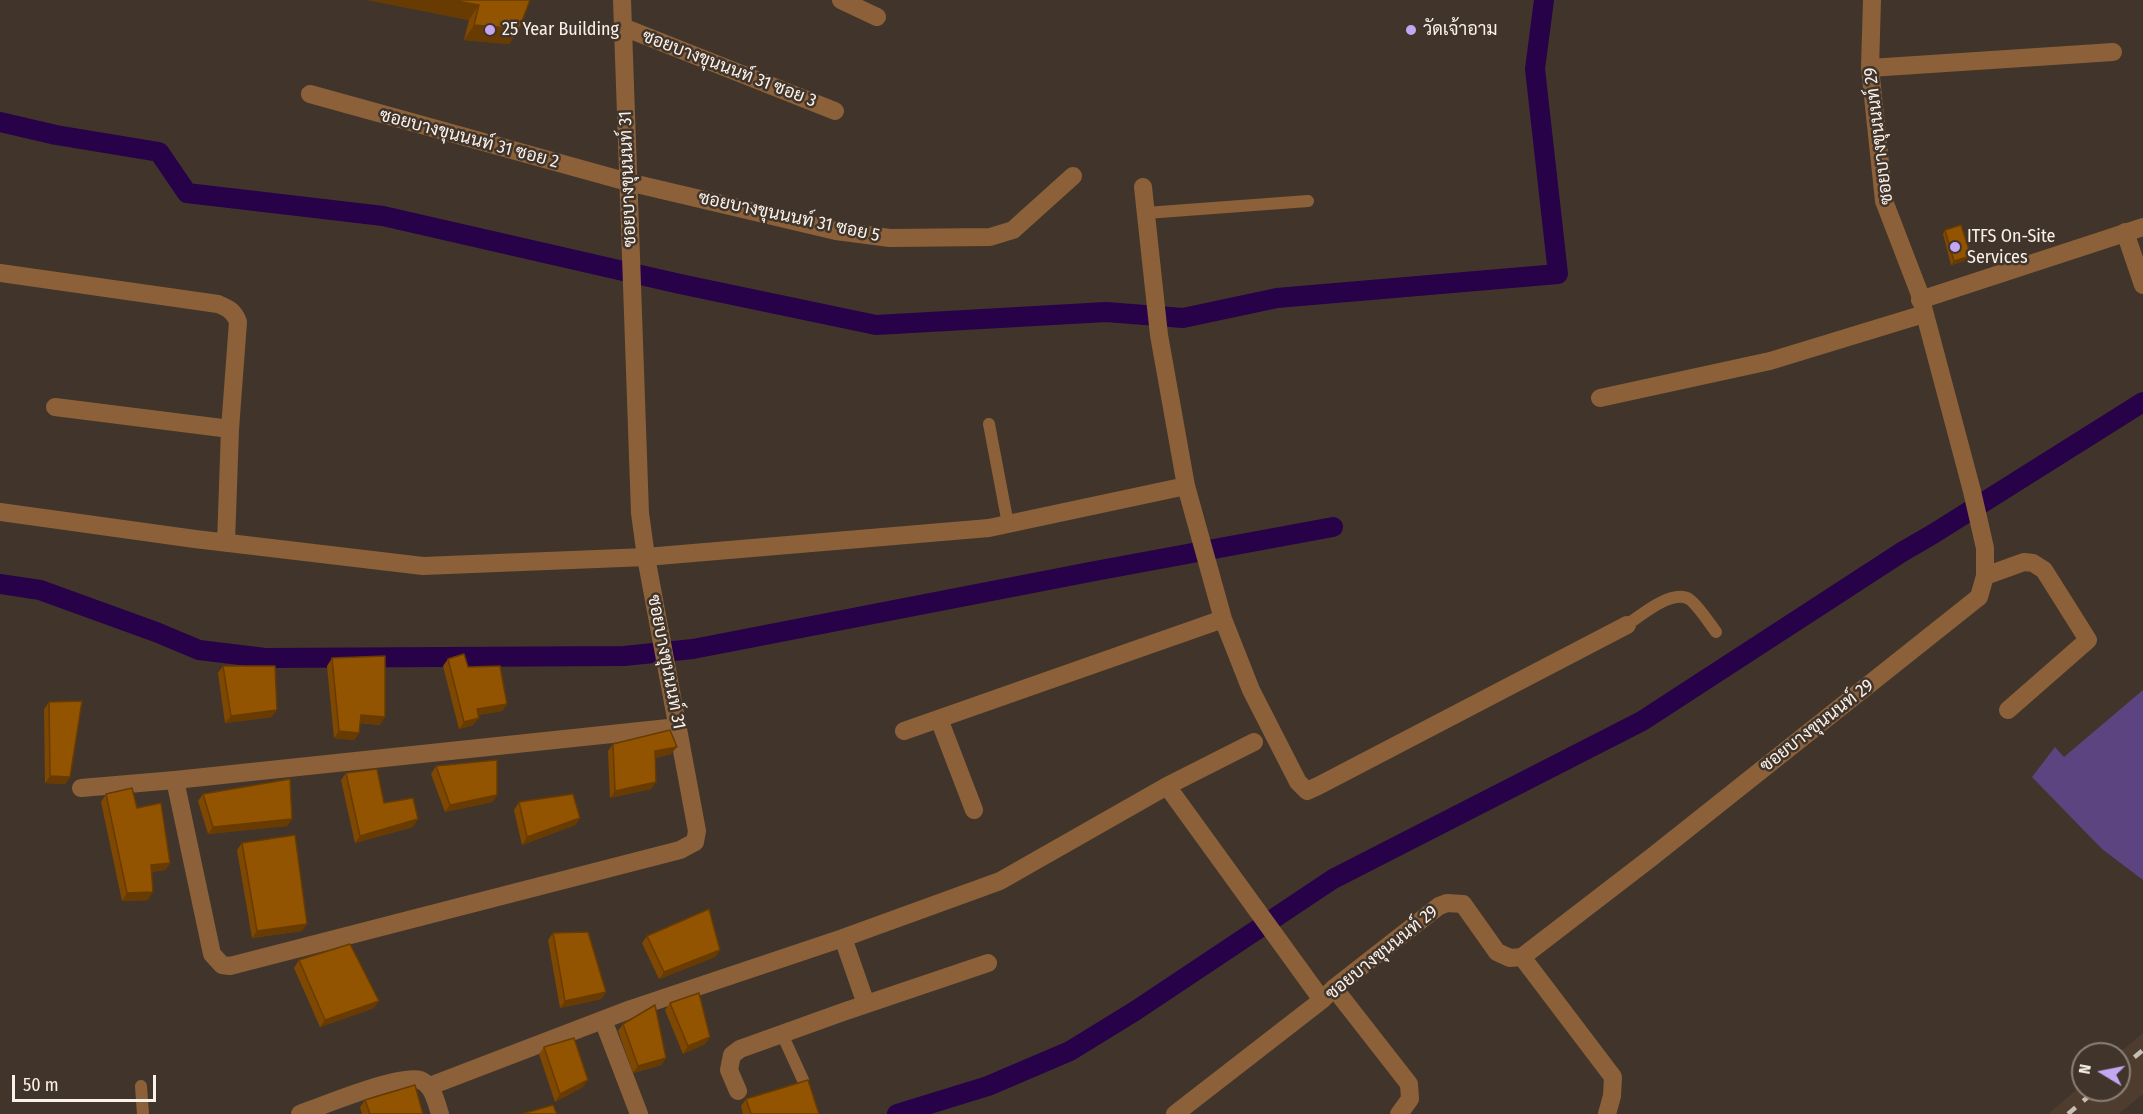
<!DOCTYPE html>
<meta charset="utf-8">
<style>
body{margin:0}
#map{position:relative;width:2143px;height:1114px;overflow:hidden;background:#41352b;font-family:"Fira Sans Condensed",sans-serif}
canvas{display:block}
.north{position:absolute;left:2071px;top:1042px;width:60px;height:60px;box-sizing:border-box;background:#41352b;border:2px solid #8b8077;border-radius:50%;rotate:280deg;font-size:16px;font-weight:700;line-height:24px;text-align:center;color:#f9f1ea}
.north::after{content:'';display:block;margin:auto;width:21px;height:27px;background:#c3a7f2;clip-path:polygon(50% 0,100% 100%,50% 72%,0 100%)}
.scale{position:absolute;left:12px;top:1075px;width:144px;height:27px;box-sizing:border-box;border:3px solid #f9f1ea;border-top:0;padding-left:8px;font-size:18px;line-height:21px;white-space:nowrap;color:#f9f1ea;-webkit-text-stroke:4px #41352b;paint-order:stroke}
</style>
<div id="map">
<canvas width="2143" height="1114"></canvas>
<div class="north">N</div>
<div class="scale">50 m</div>
</div>
<script>
const ctx = document.querySelector('canvas').getContext('2d');
ctx.lineJoin = 'round';
function paint(path, color) {
  ctx.fillStyle = color;
  ctx.fill(path, 'evenodd');
}
function trace(path, color, width, dash) {
  ctx.strokeStyle = color;
  ctx.lineWidth = width;
  ctx.lineCap = dash ? 'butt' : 'round';
  ctx.setLineDash(dash || []);
  ctx.stroke(path);
}
function label(font, color, halo, rows, align = 'center') {
  ctx.font = font + ' "Fira Sans Condensed",Sarabun,sans-serif';
  ctx.lineWidth = 5;
  ctx.setLineDash([]);
  ctx.textBaseline = 'middle';
  ctx.strokeStyle = halo;
  ctx.fillStyle = color;
  for (const [text, x, y, turn = 0] of rows) {
    ctx.save();
    ctx.translate(x, y);
    ctx.rotate((+turn || 0) * Math.PI / 180);
    ctx.textAlign = isNaN(turn) ? turn : align;
    if (halo) ctx.strokeText(text, 0, 0);
    ctx.fillText(text, 0, 0);
    ctx.restore();
  }
}
paint(new Path2D(`
 M2143,1033V1094L2119,1114H2048L2083,1084V1090H2119L2118,1054Z`), '#4e3d2e');
paint(new Path2D(`
 M2143,690V880L2102,849L2032,777L2055,747L2064,757Z`), '#5c4480');
trace(new Path2D(`
 M0,122L56,135L159,152L187,193L383,216L680,284L876,325L1106,312L1183,318L1277,298L1558,274L1535,69L1544,0
 M0,584L40,590L156,632L199,650L265,658L624,656L693,649L1095,571L1333,527
 M897,1114L988,1086L1070,1051L1135,1011L1333,879L1642,721L1902,552L1933,534L2143,402`), '#270248', 20);
trace(new Path2D(`
 M1146,213L1308,201
 M989,424L1008,524
 M1627,625C1641,615 1672,589 1689,599C1697,604 1710,624 1716,632
 M782,1034L803,1080
 M141,1086L143,1114`), '#8c6139', 12);
trace(new Path2D(`
 M841,0L877,17
 M623,27L835,111
 M1870,68L2113,52
 M310,94L628,182L836,231L890,238L990,237L1013,230L1073,176
 M1143,187L1159,335L1186,486L1223,619L1251,690L1298,782L1307,791L1318,786L1627,625
 M2125,232L2143,285
 M0,273L218,304C228,308 234,311 238,322L230,429L226,543
 M1920,300L2143,227
 M1600,398L1770,361L1924,314
 M55,407L230,429
 M0,512L195,539L423,566L646,557L989,528L1186,486
 M1985,576L2024,562L2033,563L2044,570L2088,640L2008,710
 M939,719L974,810
 M904,731L1223,619
 M175,780L212,954L222,965L230,966L680,850L695,842L697,831L646,557L640,513L622,0
 M1167,786L1322,1000
 M81,788L175,780L678,727
 M843,938L866,1004
 M1522,957L1613,1077L1612,1096L1607,1114
 M1334,988L1409,1084L1410,1099L1399,1114
 M603,1020L639,1114
 M430,1086L631,1009L843,938L1000,881L1167,786L1254,742
 M738,1091L729,1070L732,1055L740,1049L843,1012L988,963
 M300,1114C321,1106 402,1073 420,1080C433,1085 436,1102 440,1114
 M1175,1114L1322,1000L1334,988L1439,906L1447,903L1463,904L1497,952L1510,958L1522,957L1652,857L1979,597L1985,576V548L1972,491L1919,292L1884,201L1870,68L1872,0`), '#8c6139', 18);
trace(new Path2D(`
 M2119,1070L2143,1050
 M2068,1114L2096,1090`), '#c6bdb5', 4.5, [10, 10]);
paint(new Path2D(`
 M368,0H530L519,29L509,44L464,40L469,20Z
 M1945,230L1968,260L1951,265L1943,234Z
 M332,658L380,725L360,723L359,733L354,740L334,738L327,666Z
 M448,659L468,667L507,704L502,711L478,715L473,725L459,729L443,666Z
 M223,666L272,717L225,723L218,673Z
 M49,702L70,777L65,784L45,783L44,709Z
 M613,744L671,754L655,758L656,782L651,789L610,798L608,751Z
 M436,766L497,795L492,802L445,812L431,774Z
 M346,773L384,803L413,827L355,843L341,780Z
 M106,794L137,808L170,863L165,870L151,872L148,900L122,901L101,802Z
 M203,794L292,819L287,826L208,834L198,801Z
 M519,802L580,818L575,825L522,845L514,810Z
 M242,843L302,931L252,938L237,850Z
 M553,933L606,992L601,999L560,1008L548,940Z
 M647,936L720,950L715,957L659,979L642,943Z
 M299,960L374,1008L320,1027L294,968Z
 M670,1003L710,1037L705,1044L683,1054L665,1010Z
 M623,1024L666,1058L661,1065L633,1073L618,1031Z
 M544,1047L583,1087L555,1102L539,1054Z
 M746,1099L819,1114H743L741,1106Z
 M365,1100L423,1114H362L360,1107Z`), '#7e4802');
paint(new Path2D(`
 M368,0H451L479,5L469,20Z
 M474,25L519,29L509,44L464,40Z
 M1971,256L1968,260L1951,265L1954,261Z
 M507,704L502,711L471,716L477,709Z
 M277,710L272,717L225,723L231,716Z
 M361,715L385,717L380,725L355,722Z
 M479,718L473,725L459,729L464,722Z
 M339,731L359,733L354,740L334,738Z
 M677,747L671,754L649,759L655,751Z
 M50,776L70,777L65,784L45,783Z
 M656,782L651,789L610,798L615,791Z
 M497,795L492,802L445,812L450,805Z
 M580,818L575,825L522,845L527,837Z
 M292,819L287,826L208,834L213,827Z
 M418,819L413,827L355,843L360,836Z
 M170,863L165,870L146,873L151,865Z
 M153,892L148,900L122,901L127,893Z
 M307,924L302,931L252,938L257,931Z
 M720,950L715,957L659,979L664,972Z
 M606,992L601,999L560,1008L565,1001Z
 M379,1001L374,1008L320,1027L325,1020Z
 M710,1037L705,1044L683,1054L688,1046Z
 M666,1058L661,1065L633,1073L638,1066Z
 M588,1080L583,1087L555,1102L560,1094Z`), '#673b01');
const building = new Path2D(`
 M451,0H530L519,29L474,25L479,5Z
 M1961,225L1971,256L1954,261L1945,230Z
 M464,654L468,667L500,666L507,704L477,709L479,718L464,722L448,659Z
 M385,656V717L361,715L359,733L339,731L332,658Z
 M223,666H275L277,710L231,716Z
 M82,701L70,777L50,776L49,702Z
 M670,730L677,747L655,751L656,782L615,791L613,744Z
 M497,760V795L450,805L436,766Z
 M377,769L384,803L413,798L418,819L360,836L346,773Z
 M290,779L292,819L213,827L203,794Z
 M132,788L137,808L161,803L170,863L151,865L153,892L127,893L106,794Z
 M573,794L580,818L527,837L519,802Z
 M295,835L307,924L257,931L242,843Z
 M709,909L720,950L664,972L647,936Z
 M588,932L606,992L565,1001L553,933Z
 M350,944L379,1001L325,1020L299,960Z
 M699,993L710,1037L688,1046L670,1003Z
 M655,1005L666,1058L638,1066L623,1024Z
 M574,1038L588,1080L560,1094L544,1047Z
 M808,1080L819,1114H751L746,1099Z
 M415,1085L423,1114H370L365,1100Z
 M553,1105L557,1114H522Z`);
paint(building, '#935402');
trace(building, '#673b01', 1.5);
for (const [x, y, r, color] of [
 [490,30,6,"#c3a7f2"],
 [1411,30,6,"#c3a7f2"],
 [1955,247,6,"#c3a7f2"]
]) {
  const dot = new Path2D();
  dot.arc(x, y, r, 0, 2 * Math.PI);
  ctx.fillStyle = color;
  ctx.fill(dot);
  trace(dot, '#41352b', 2);
}
label('18px', '#f9f1ea', '#41352b', [
 ["25 Year Building",502,30],
 ["วัดเจ้าอาม",1423,30],
 ["ITFS On-Site",1967,237],
 ["Services",1967,258]
], 'left');
label('18px', '#f9f1ea', '#41352b', [
 ["ซอยบางขุนนนท์ 31 ซอย 3",729,69,21],
 ["ซอยบางขุนนนท์ 29",1879,136,-97],
 ["ซอยบางขุนนนท์ 31 ซอย 2",469,139,15],
 ["ซอยบางขุนนนท์ 31",628,179,-92],
 ["ซอยบางขุนนนท์ 31 ซอย 5",789,217,12],
 ["ซอยบางขุนนนท์ 31",666,662,79],
 ["ซอยบางขุนนนท์ 29",1817,726,-38],
 ["ซอยบางขุนนนท์ 29",1382,953,-39]
]);
</script>
